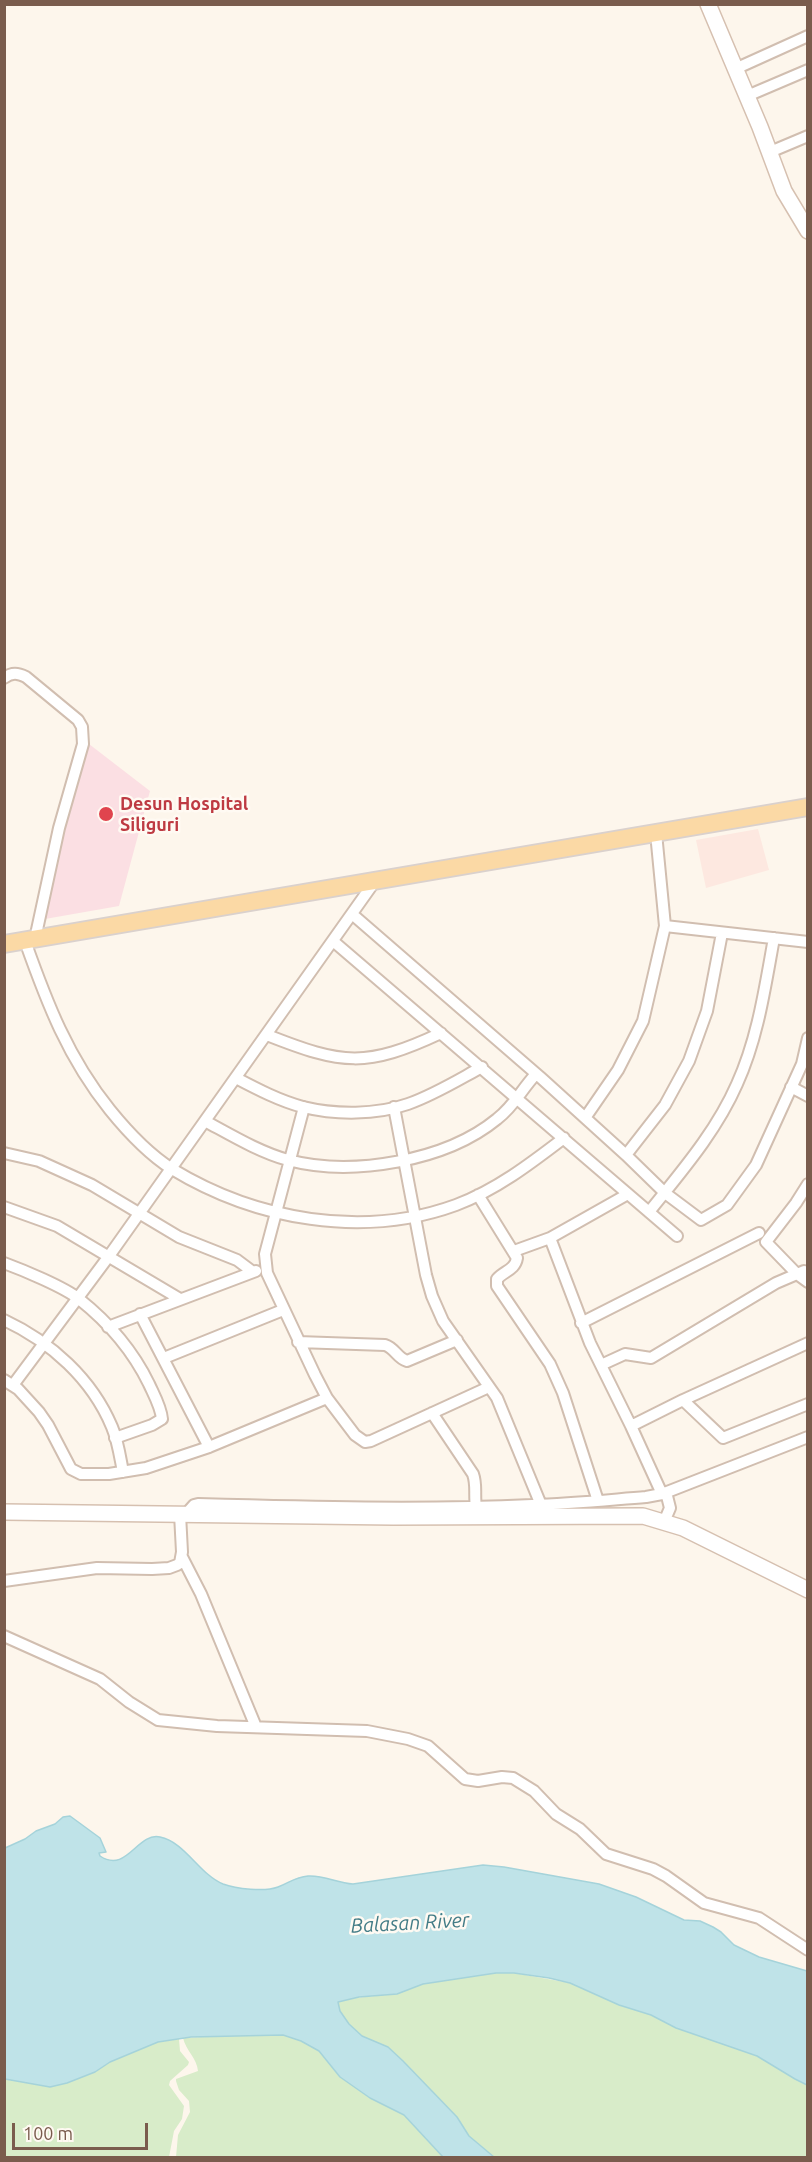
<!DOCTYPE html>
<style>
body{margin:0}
#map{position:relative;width:812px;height:2162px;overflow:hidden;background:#fdf6ec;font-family:Ubuntu,sans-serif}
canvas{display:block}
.frame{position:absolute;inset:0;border:6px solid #7a5c4d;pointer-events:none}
.scale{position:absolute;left:12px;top:2123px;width:136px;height:27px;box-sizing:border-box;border:3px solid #7a5c4d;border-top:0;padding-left:8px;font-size:18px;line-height:21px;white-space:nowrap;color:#7a5c4d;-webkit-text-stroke:4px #fffaf3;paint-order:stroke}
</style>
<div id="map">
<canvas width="812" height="2162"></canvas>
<div class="frame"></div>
<div class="scale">100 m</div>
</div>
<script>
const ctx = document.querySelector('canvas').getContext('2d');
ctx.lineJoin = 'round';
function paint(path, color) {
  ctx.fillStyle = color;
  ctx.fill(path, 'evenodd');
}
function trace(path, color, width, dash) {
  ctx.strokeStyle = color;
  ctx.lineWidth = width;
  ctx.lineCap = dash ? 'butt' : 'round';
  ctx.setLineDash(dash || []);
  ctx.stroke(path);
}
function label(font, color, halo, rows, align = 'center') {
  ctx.font = font + ' Ubuntu,sans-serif';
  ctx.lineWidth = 5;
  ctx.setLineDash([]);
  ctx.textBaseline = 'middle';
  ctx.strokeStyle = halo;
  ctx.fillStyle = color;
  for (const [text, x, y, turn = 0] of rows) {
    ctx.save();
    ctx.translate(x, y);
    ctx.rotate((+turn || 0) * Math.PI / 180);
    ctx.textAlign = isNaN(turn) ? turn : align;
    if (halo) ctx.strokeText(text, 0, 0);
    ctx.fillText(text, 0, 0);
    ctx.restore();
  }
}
paint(new Path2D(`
 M758,829L769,870L706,888L696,840Z`), '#fde8e0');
paint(new Path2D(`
 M89,744L150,791L119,906L45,919L62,837Z`), '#fbdfe3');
paint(new Path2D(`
 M496,1973H514L570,1983L619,2005L651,2015L676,2028L757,2056L795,2079L807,2085V2157H494L469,2136L457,2117L403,2061L388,2047L362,2036L349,2024L340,2011L338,2001L343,1999L397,1994L423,1984Z
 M238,2035H283L301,2041L319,2051L340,2077L370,2098L404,2115L443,2157H176L178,2135L190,2112L189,2101L179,2090L176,2081V2079L198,2071C197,2058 186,2051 183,2038Z
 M179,2039L180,2051L189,2062L188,2065L170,2081L169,2085L184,2106L182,2119L174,2131L169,2157L5,2158V2079L36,2084L95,2072L109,2062L126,2054L158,2042Z`), '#d8ecc9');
const water = new Path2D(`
 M70,1816L100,1838L106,1852L99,1853L100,1856C127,1874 137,1832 160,1837C185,1842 199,1874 223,1884C236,1889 265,1892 278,1887C289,1883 295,1877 308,1876C324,1875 337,1883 353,1884L483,1865L504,1867L599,1884L636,1897L684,1920L700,1921L713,1927L721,1932L734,1945L759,1957L807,1971V2085L795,2079L757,2056L676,2028L651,2015L619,2005L570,1983L549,1978L514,1973H496L423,1984L397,1994L359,1997L338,2002L340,2011L349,2024L362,2036L388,2047L403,2061L457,2117L469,2136L494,2157H443L404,2115L370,2098L340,2077L319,2051L301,2041L283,2035L191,2037L158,2042L110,2062L95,2072L67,2083L50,2087L5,2079V1848L25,1839L36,1831L55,1824L63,1817Z`);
paint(water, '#bfe3e8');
trace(water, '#a5d3da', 1.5);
const street = new Path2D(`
 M735,69L808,36
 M747,96L808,70
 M770,152L808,136
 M4,678C12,672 18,673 26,677L78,720L82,727L83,744L59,828L35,939
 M352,914L540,1077L626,1155L665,1105L689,1061L707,1011L722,933
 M665,926L808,942
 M25,941C47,1003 68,1058 110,1110C127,1131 150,1155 172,1169C256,1220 363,1239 456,1205C496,1190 530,1164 564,1138
 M333,941L677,1236
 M267,1035C343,1065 366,1068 441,1033
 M236,1078C257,1089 280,1101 303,1107C336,1115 376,1115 408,1104C434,1095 458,1080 482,1067
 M791,1087L808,1096
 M304,1107L265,1254L267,1273L315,1375L327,1398L355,1435L365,1442L371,1441L489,1387
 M394,1107L426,1275L432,1296L443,1321L497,1398L541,1505
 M585,1118L618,1070L643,1021L665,926L656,833
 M205,1121C231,1135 259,1152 288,1160C352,1177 446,1161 497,1119C515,1105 521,1090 536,1074
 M4,1153L39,1161L92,1185L179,1237L237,1260L253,1272
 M626,1155L665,1193L701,1220L727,1205L756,1165L802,1064L808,1038
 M808,1184L796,1203L766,1242L797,1274L808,1282
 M478,1195L517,1258C515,1270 504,1271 497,1279V1286L550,1364L563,1393L598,1501
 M4,1207L57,1226L180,1299
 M649,1212C681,1172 716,1132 737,1084C758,1038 765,987 774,938
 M550,1238L590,1343L631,1426L662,1494
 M514,1251L550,1238L628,1194
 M4,1263C23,1270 64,1287 79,1299C108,1322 133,1351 149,1384C154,1395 161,1407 162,1419L152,1425L115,1438
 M140,1314L209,1447
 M4,1320C51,1342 92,1379 112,1427C118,1441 120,1457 123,1472
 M581,1323L759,1233
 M108,1327L256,1271
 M298,1342L385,1345C395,1348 397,1358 407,1361L457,1340
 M164,1358L283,1310
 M601,1365L625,1354L651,1358L776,1283L804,1271
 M4,1380L18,1389L39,1412L48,1425L71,1469L81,1474H109L146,1468L209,1447L327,1398
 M13,1385L109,1256L375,881
 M683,1400L723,1438L808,1404
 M432,1413L473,1474C477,1485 474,1495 476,1507
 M631,1426L683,1400L808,1343
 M186,1514L194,1505L198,1504C309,1507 421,1510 532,1505C570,1504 608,1500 646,1497L662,1494L808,1437
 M664,1522L670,1508L666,1492
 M182,1557L201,1594L256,1727
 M4,1581L97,1568L152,1569L169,1568L177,1565L180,1563L182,1552L180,1514
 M4,1636L100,1679L129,1702L158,1720L217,1726L367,1731L408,1739L428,1746L465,1779L478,1781L502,1777L513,1778L534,1791L556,1814L580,1829L606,1854L653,1869L666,1876L704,1903L759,1918L808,1950`);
const secondary = new Path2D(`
 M708,4L760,127L784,191L808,231
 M4,1512L393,1517L643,1516L683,1528L808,1590`);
const primary = new Path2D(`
 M4,944L808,807`);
trace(street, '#d1beb0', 14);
trace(secondary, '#d6c0b0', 18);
trace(primary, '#dad1cd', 20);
trace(street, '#fff', 10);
trace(secondary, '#fff', 15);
trace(primary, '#fbd9a5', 16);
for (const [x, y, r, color] of [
 [106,814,8,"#e0444e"]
]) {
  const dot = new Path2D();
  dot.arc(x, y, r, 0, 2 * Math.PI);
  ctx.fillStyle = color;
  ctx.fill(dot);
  trace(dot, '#fffaf3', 2);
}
label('bold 18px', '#be3a42', '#fffaf3', [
 ["Desun Hospital",120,804],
 ["Siliguri",120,825]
], 'left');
label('italic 20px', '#437c86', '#fffaf3', [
 ["Balasan River",410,1923,-3]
]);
</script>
